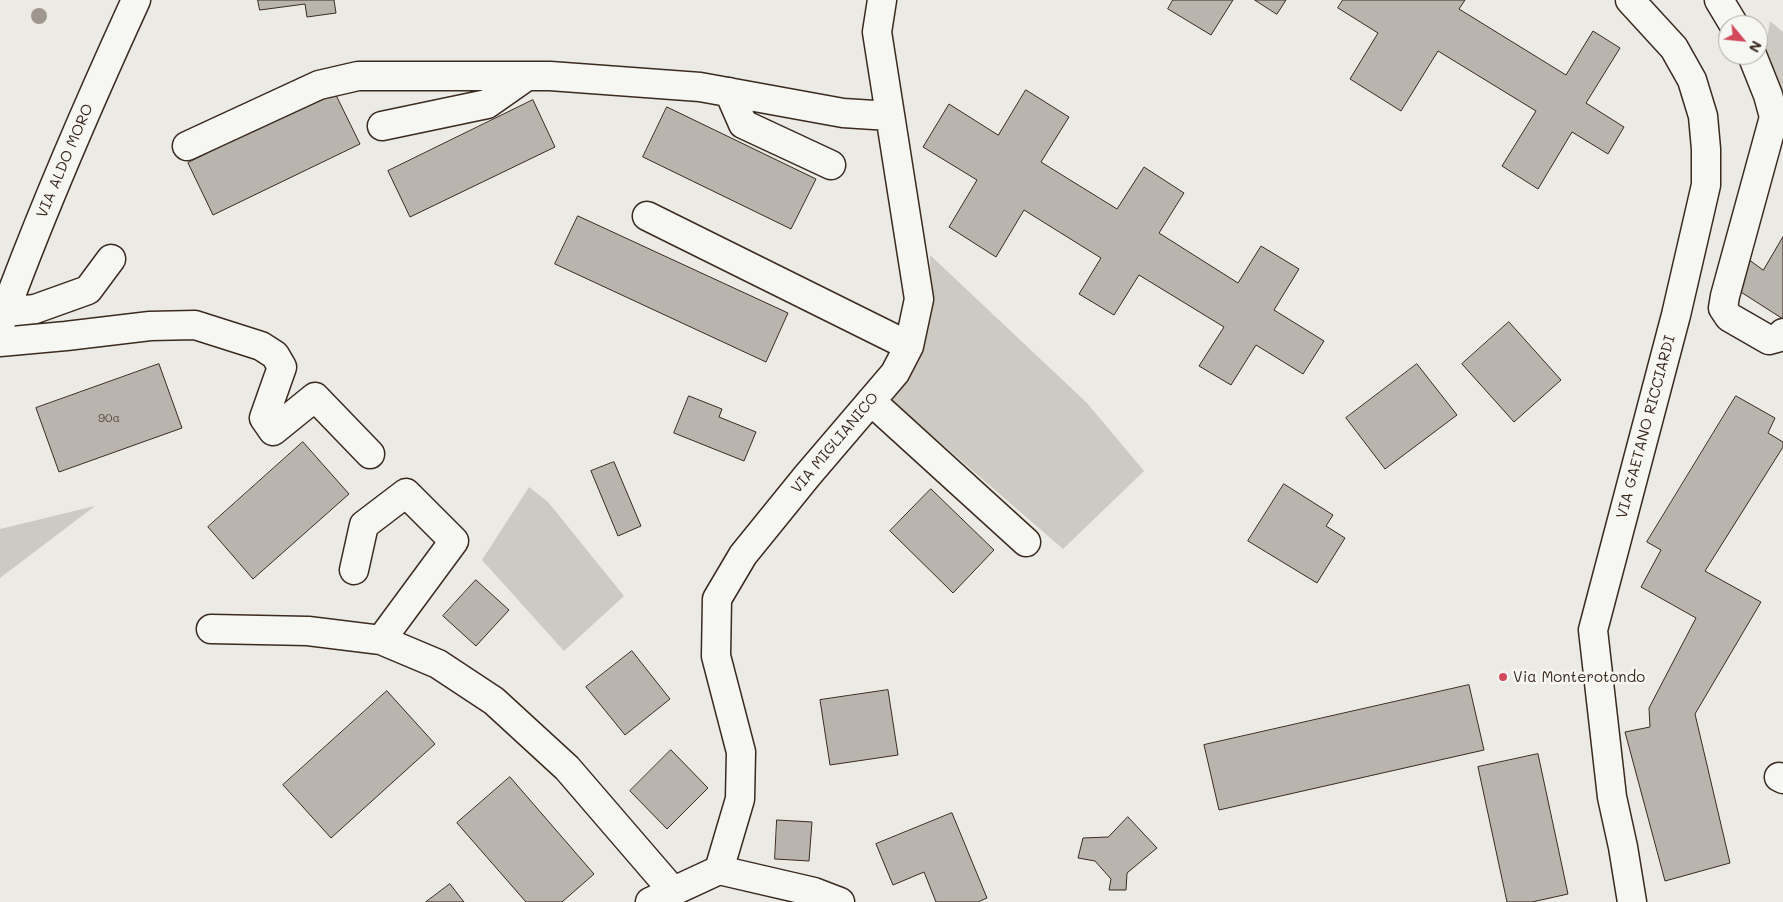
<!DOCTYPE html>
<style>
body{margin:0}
#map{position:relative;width:1783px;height:902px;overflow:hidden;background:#ebeae5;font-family:Mali,sans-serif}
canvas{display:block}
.north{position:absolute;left:1718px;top:15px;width:50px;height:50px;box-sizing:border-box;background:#f6f6f2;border:1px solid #aba49d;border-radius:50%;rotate:118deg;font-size:14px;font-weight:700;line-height:20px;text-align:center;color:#3b2a1e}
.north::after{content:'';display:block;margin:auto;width:18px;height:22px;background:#d1495b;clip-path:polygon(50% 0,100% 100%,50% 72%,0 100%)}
</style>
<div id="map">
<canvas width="1783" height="902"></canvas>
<div class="north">N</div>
</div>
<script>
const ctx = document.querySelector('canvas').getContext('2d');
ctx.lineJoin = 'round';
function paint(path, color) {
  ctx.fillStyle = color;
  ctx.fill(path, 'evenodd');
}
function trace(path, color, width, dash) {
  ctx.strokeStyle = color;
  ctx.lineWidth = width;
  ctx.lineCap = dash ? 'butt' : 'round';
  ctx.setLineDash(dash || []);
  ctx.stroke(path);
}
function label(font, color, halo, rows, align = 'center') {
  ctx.font = font + ' Mali,sans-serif';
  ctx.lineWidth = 5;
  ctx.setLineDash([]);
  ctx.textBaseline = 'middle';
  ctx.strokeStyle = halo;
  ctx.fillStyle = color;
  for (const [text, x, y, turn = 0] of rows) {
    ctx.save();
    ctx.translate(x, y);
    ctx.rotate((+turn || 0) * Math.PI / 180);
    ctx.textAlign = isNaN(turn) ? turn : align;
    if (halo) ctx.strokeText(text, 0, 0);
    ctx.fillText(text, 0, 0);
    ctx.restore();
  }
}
paint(new Path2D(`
 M1770,21L1783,32V107L1763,62Z
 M930,255L1087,403L1144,471L1063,549L890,399L914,366L928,328L931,310Z
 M529,487L548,502L624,596L564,651L482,560Z
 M95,506L0,578V529Z`), '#cdcac4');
const building = new Path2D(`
 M258,0H334L336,13L307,17L305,4L260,10Z
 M1173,0H1233L1211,35L1168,9Z
 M1255,0H1286L1277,14Z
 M1343,0H1465L1459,9L1566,75L1593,31L1620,48L1586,103L1624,127L1608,154L1572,132L1538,189L1502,166L1536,111L1438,51L1401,111L1350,79L1378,33L1338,8Z
 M1026,90L1069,117L1041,162L1117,209L1144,167L1184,193L1159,233L1238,283L1261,246L1299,269L1274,310L1324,341L1303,374L1256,345L1231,385L1199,366L1224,327L1139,275L1114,315L1079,294L1101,258L1024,210L996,257L949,227L977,180L923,147L949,104L998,135Z
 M334,91L360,144L213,215L188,163Z
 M533,100L555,147L410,217L388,171Z
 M667,107L816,179L791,229L643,157Z
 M578,216L788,313L766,362L555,264Z
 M1783,237V319L1733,287L1748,259L1763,270Z
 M1509,322L1561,380L1514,422L1462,364Z
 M159,364L182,428L59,472L36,408Z
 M1417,364L1457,415L1385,469L1346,418Z
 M689,396L722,409L719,417L756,432L744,461L674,433Z
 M1736,396L1775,418L1768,433L1783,442V447L1705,571L1761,602L1695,714L1730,863L1665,881L1625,732L1650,727L1649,708L1696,618L1641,587L1661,550L1647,542Z
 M303,442L349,494L253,579L208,527Z
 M614,462L641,526L618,536L591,471Z
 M1284,484L1333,515L1326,526L1345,538L1317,583L1248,541Z
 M931,489L994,550L953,593L890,531Z
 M476,580L509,610L476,646L443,616Z
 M632,651L670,699L625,735L586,687Z
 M1469,685L1484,750L1219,810L1204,745Z
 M888,690L898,755L830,765L820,700Z
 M387,691L435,744L331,838L283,785Z
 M671,750L708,788L667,829L630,791Z
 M1538,754L1568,894L1532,902H1507L1478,767Z
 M510,777L594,874L562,902H526L457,823Z
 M952,813L987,898L978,902H936L924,872L893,885L876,844Z
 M1128,817L1157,848L1127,873L1126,890H1109L1111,879L1095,861L1078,858L1083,838L1108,837Z
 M777,820L812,822L809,861L775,859Z
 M450,884L464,902H426Z`);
paint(building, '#bab4ae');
trace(building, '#3b2a1e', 1);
const minor = new Path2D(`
 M1630,0L1674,48L1692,80L1703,116L1706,149V185L1676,315L1593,630L1612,797L1623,847L1632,902
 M1719,0L1734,25
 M1752,55L1768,95L1774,117L1725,296L1723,308L1729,317L1769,340L1780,337L1783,333
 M729,92L743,124L831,165
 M382,126L487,104L527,76
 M187,146L319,85L358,76H550L700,87L843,113L890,116
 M647,216L909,346
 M5,312L35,309L88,290L111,259
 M0,325C40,215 87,107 136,0
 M0,342L66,336L150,326L195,325L261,346L275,355L282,367L264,418L273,431L315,397L370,454
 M871,401L1026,542
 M354,570L364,525L406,493L454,541L381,640
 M211,629L308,631L381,640L438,664L494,701L567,768L673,891
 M1779,777L1783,779
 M719,870L740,799L741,752L716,656L717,599L743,555L807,476L895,373L909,346L919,299L877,32L882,0
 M650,902L719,870L814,892L840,902`);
trace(minor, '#3b2a1e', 31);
trace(minor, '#f6f6f2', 28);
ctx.fillStyle = '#9f968f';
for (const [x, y] of [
 [39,16]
]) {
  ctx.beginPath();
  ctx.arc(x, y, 8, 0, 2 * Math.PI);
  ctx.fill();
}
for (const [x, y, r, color] of [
 [1503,677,5,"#d1495b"]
]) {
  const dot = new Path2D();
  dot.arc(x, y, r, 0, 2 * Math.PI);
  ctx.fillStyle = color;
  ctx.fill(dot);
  trace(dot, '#f6f6f2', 2);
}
label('12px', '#5b4c42', null, [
 ["90a",109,418]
]);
label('15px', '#3b2a1e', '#f6f6f2', [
 ["VIA ALDO MORO",65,161,-67],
 ["VIA GAETANO RICCIARDI",1646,427,-75],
 ["VIA MIGLIANICO",835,443,-50]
]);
label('15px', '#3b2a1e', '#f6f6f2', [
 ["Via Monterotondo",1513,677]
], 'left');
</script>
